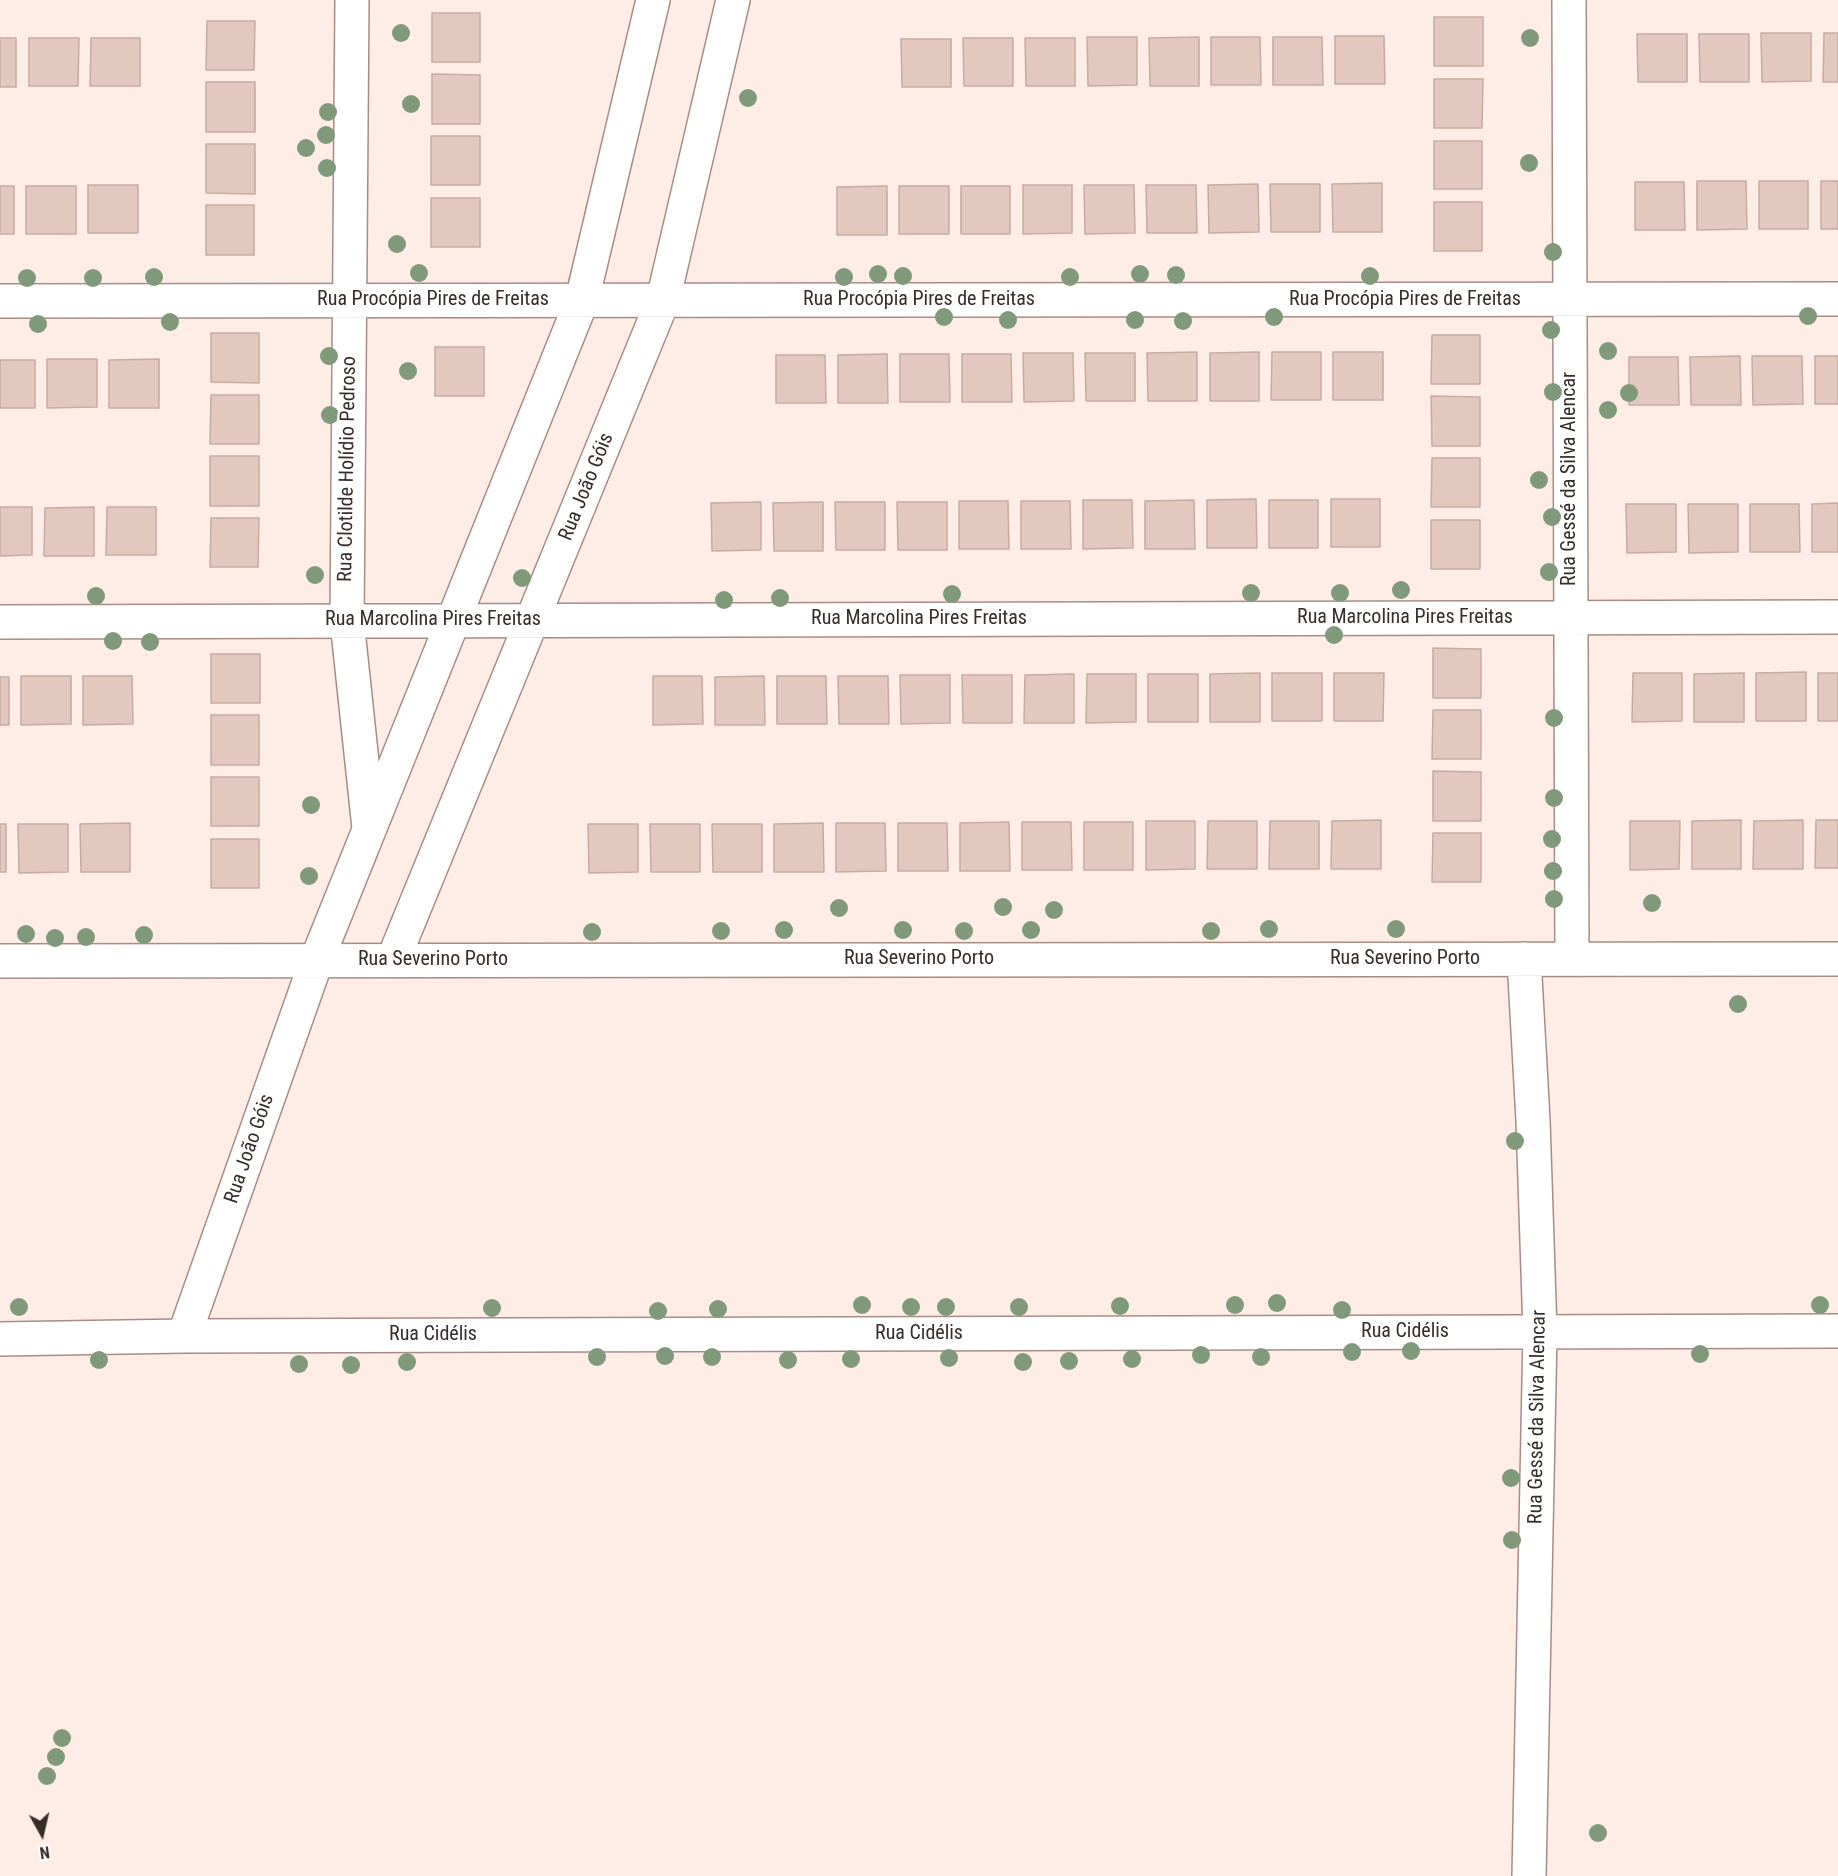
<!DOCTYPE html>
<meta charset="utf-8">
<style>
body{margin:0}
#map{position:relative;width:1838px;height:1876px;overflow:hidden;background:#feede7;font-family:"Roboto Condensed",sans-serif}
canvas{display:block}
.north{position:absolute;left:12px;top:1804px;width:60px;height:60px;-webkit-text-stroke:4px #fff;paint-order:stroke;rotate:172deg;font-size:16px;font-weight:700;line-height:24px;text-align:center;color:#362c28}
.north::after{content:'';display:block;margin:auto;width:21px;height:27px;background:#362c28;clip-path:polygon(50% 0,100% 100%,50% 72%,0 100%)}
</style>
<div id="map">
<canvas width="1838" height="1876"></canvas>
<div class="north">N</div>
</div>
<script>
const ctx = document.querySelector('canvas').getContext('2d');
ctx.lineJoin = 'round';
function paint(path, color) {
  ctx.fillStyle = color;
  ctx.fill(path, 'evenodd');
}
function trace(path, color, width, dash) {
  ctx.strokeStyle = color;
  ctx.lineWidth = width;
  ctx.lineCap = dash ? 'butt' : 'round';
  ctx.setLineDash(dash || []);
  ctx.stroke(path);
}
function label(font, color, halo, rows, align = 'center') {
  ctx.font = font + ' "Roboto Condensed",sans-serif';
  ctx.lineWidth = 4.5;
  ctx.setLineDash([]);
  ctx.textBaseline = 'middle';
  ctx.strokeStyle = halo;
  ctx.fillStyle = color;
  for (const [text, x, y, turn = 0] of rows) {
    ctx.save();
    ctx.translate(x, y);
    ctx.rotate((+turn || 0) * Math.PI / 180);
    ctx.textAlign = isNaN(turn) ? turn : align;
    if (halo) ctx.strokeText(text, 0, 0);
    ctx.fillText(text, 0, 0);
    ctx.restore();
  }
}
const building = new Path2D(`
 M432,13H480V62H432Z
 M1434,17H1483V66H1434Z
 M207,21H255L254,70H206Z
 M1761,33H1811V81L1762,82Z
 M1824,33H1838V82H1823Z
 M1637,34H1687V82H1638Z
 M1699,34H1749V82H1700Z
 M1335,36H1384L1385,84H1335Z
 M1087,37H1137V85L1088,86Z
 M1199,37V86H1150L1149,38Z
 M1211,37H1260L1261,85H1211Z
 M1273,37H1322L1323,85H1273Z
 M0,38H16V87H0Z
 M29,38H79L78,86H29Z
 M91,38H140V86H90Z
 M963,38H1013V86H964Z
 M1025,38H1075V86H1026Z
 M901,39H951V87H902Z
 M432,74L480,75V124H432Z
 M1434,79H1483L1482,128H1434Z
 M206,82H255V132H206Z
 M431,136H480V185H431Z
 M1434,141H1482V189H1434Z
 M206,144H255V194L206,193Z
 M1697,181H1746L1747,229L1697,230Z
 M1759,181H1808V229H1759Z
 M1821,181H1838V229H1821Z
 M1635,182H1684L1685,230H1635Z
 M1382,183V232H1333L1332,184Z
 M1258,184L1259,232L1209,233L1208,185Z
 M1270,184H1320V232H1271Z
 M88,185H138V233H88Z
 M1023,185H1072V233L1023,234Z
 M1084,185H1134L1135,233L1085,234Z
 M1146,185H1196L1197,233H1147Z
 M0,186H14V234H0Z
 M26,186H76V234H26Z
 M887,186V235H837V187Z
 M899,186H949V234H899Z
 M961,186H1010V234H961Z
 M431,198H480V247H431Z
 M1434,202H1482V251H1434Z
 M206,205H254V255H206Z
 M211,333H259V383L211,382Z
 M1432,335H1480V384H1431Z
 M435,347H484V396H435Z
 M1197,352V401H1148L1147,353Z
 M1259,352V401H1210V353Z
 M1272,352H1321V400H1271Z
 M1333,352H1383V400H1333Z
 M1023,353H1073L1074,401L1024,402Z
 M1085,353H1135V401H1086Z
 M887,354L888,403H838V355Z
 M900,354H949L950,402H900Z
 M962,354H1011L1012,402H962Z
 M776,355H825L826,403H776Z
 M1740,356L1741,405H1691L1690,357Z
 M1752,356H1802L1803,404L1753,405Z
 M1815,356H1838V404H1815Z
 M1629,357H1678L1679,405H1629Z
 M47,359H97V407L47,408Z
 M159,359V408H109V360Z
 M0,360H35V408H0Z
 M211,395H259V444H210Z
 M1431,396L1480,397V446H1432Z
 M210,456H259V506H210Z
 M1432,458H1480V507H1431Z
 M1256,499L1257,548H1207V500Z
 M1331,499H1380V547H1331Z
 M1083,500H1132L1133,548L1083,549Z
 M1194,500L1195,549H1145V501Z
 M1269,500H1318V548H1269Z
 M959,501H1008L1009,549H959Z
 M1021,501H1070L1071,549H1021Z
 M761,502V550L712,551L711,503Z
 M823,502V551H774L773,503Z
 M835,502H885V550H836Z
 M897,502H947V550H898Z
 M1838,503V552H1812V504Z
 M1626,504H1676V552L1627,553Z
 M1688,504H1738V552L1689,553Z
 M1750,504H1799L1800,552H1750Z
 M0,507H32V555L0,556Z
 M94,507V556H44L45,508Z
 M107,507H156V555H106Z
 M211,518H259L258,567H210Z
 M1431,520H1480V569H1431Z
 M1433,648L1481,649V698H1433Z
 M211,654H260V703H211Z
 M1806,672V721H1756V673Z
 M1260,673V722H1210V674Z
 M1272,673H1322V721H1272Z
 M1334,673H1384L1383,721H1334Z
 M1633,673H1682V721L1632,722Z
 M1744,673V722H1694V674Z
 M1818,673H1838V721H1818Z
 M1074,674V723H1024L1025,675Z
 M1087,674H1136V722L1086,723Z
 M1148,674H1198V722H1148Z
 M900,675H950V723L901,724Z
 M962,675H1012V723H963Z
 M21,676H71V724L21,725Z
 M83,676H132L133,724L83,725Z
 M653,676H702L703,724L653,725Z
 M764,676L765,725H715V677Z
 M777,676H826L827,724H777Z
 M838,676H888L889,724H839Z
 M0,677H9V725H0Z
 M1433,710H1481V759H1432Z
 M211,715H259V765H211Z
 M1433,771L1481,772V821H1433Z
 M211,777H259V826H211Z
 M1381,820V869H1331L1332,821Z
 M1741,820V869H1692V821Z
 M1803,820V869H1753L1754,821Z
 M1816,820H1838V868H1815Z
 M1146,821H1195V869L1146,870Z
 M1208,821H1257V869H1207Z
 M1270,821H1319V869H1269Z
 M1630,821H1680L1679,869L1630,870Z
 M1009,822L1010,871H960V823Z
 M1022,822H1071L1072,870H1022Z
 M1084,822H1133V870H1084Z
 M130,823V872H81L80,824Z
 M823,823L824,872H774V824Z
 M836,823H885L886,871L836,872Z
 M898,823H947L948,871H898Z
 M0,824H6V872H0Z
 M18,824H68V872L19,873Z
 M588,824H638V872L589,873Z
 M650,824H700V872H651Z
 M712,824H762V872H713Z
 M1433,833H1481V882H1432Z
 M211,839H259V888H211Z`);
paint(building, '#e2c8be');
trace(building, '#c5aba2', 1.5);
const minor = new Path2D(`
 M352,0L347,621L369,828
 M1569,0L1572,959
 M0,301L1838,299
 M0,622L1838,617
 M1524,959L1533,1120L1540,1332L1529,1876
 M393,960L663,300L733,0
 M0,961L1838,959
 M184,1336L316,962L582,300L653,0
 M0,1339L184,1336L1838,1331`);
trace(minor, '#a68d84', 36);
trace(minor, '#fff', 33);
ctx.fillStyle = '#80997b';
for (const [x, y] of [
 [401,33],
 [1530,38],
 [748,98],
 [411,104],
 [328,112],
 [326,135],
 [306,148],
 [1529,163],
 [327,168],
 [397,244],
 [1553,252],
 [419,273],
 [878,274],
 [1140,274],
 [1176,275],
 [903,276],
 [1370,276],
 [154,277],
 [844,277],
 [1070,277],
 [27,278],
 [93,278],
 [1808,316],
 [944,317],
 [1274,317],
 [1008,320],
 [1135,320],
 [1183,321],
 [170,322],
 [38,324],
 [1551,330],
 [1608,351],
 [329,356],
 [408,371],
 [1553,392],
 [1629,393],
 [1608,410],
 [330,415],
 [1539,480],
 [1552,517],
 [1549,572],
 [315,575],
 [522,578],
 [1401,590],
 [1251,593],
 [1340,593],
 [952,594],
 [96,596],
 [780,598],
 [724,600],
 [1334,635],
 [113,641],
 [150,642],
 [1554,718],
 [1554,798],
 [311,805],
 [1552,839],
 [1553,871],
 [309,876],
 [1554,899],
 [1652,903],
 [1003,907],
 [839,908],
 [1054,910],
 [1269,929],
 [1396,929],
 [784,930],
 [903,930],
 [1031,930],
 [721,931],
 [964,931],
 [1211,931],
 [592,932],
 [26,934],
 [144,935],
 [86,937],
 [55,938],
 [1738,1004],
 [1515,1141],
 [1277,1303],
 [862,1305],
 [1235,1305],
 [1820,1305],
 [1120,1306],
 [19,1307],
 [911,1307],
 [946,1307],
 [1019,1307],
 [492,1308],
 [718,1309],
 [1342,1310],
 [658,1311],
 [1411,1351],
 [1352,1352],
 [1700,1354],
 [1201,1355],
 [665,1356],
 [597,1357],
 [712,1357],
 [1261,1357],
 [949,1358],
 [851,1359],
 [1132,1359],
 [99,1360],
 [788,1360],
 [1069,1361],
 [407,1362],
 [1023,1362],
 [299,1364],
 [351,1365],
 [1511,1478],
 [1512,1540],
 [62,1738],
 [56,1757],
 [47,1776],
 [1598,1833]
]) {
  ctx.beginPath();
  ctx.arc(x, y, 9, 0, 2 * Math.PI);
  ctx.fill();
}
label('20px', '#362c28', '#fff', [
 ["Rua Procópia Pires de Freitas",433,300],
 ["Rua Procópia Pires de Freitas",919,300],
 ["Rua Procópia Pires de Freitas",1405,300],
 ["Rua Clotilde Holídio Pedroso",348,469,-89],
 ["Rua Gessé da Silva Alencar",1570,479,-90],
 ["Rua João Góis",587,487,-68],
 ["Rua Marcolina Pires Freitas",1405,618],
 ["Rua Marcolina Pires Freitas",919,619],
 ["Rua Marcolina Pires Freitas",433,620],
 ["Rua Severino Porto",919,959],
 ["Rua Severino Porto",1405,959],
 ["Rua Severino Porto",433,960],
 ["Rua João Góis",250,1149,-71],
 ["Rua Cidélis",1405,1332],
 ["Rua Cidélis",919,1334],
 ["Rua Cidélis",433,1335],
 ["Rua Gessé da Silva Alencar",1538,1417,-89]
]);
</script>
